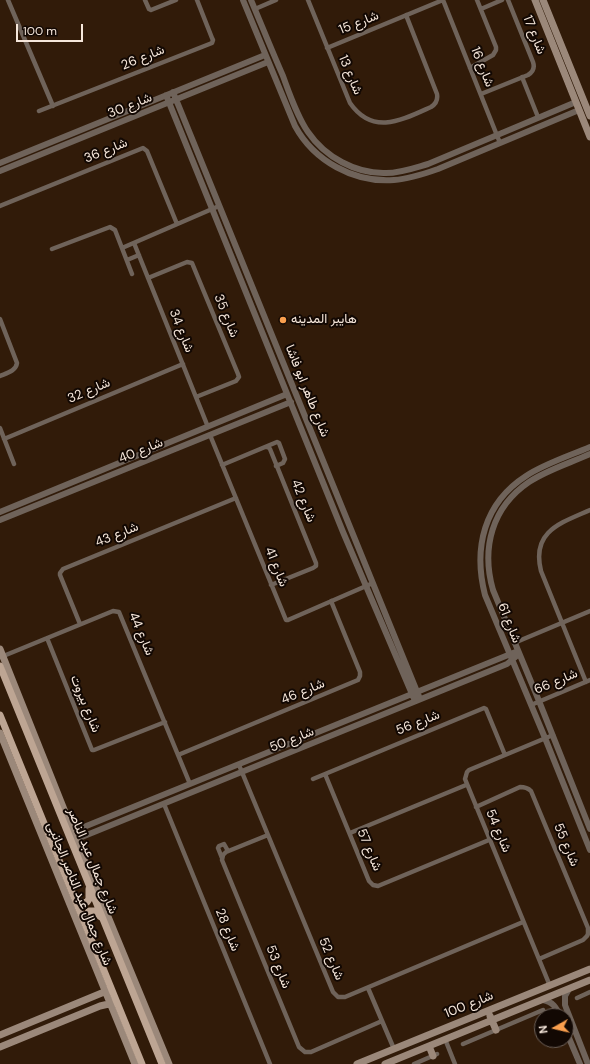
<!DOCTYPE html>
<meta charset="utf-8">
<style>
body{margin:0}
#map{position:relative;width:590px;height:1064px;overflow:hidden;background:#311b09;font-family:"DM Sans",sans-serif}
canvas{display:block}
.north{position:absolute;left:534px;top:1008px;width:40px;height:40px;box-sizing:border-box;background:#120803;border:1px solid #6d6159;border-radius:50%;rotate:262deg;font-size:11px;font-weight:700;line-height:16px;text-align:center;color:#f6e7db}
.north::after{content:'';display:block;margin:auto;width:14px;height:18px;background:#fa9f4e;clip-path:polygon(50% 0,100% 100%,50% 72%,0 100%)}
.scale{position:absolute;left:16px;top:24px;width:67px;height:18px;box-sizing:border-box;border:2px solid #f6e7db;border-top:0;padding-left:5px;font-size:12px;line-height:14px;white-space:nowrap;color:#f6e7db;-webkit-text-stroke:3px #120803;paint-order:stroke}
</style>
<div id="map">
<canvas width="590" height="1064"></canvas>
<div class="north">N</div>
<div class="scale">100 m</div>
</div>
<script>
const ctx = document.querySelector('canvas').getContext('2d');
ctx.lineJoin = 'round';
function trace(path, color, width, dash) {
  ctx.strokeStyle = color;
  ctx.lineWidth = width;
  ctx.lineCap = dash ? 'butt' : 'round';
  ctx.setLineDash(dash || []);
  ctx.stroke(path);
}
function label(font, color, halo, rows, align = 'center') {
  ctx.font = font + ' "DM Sans",Vazirmatn,sans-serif';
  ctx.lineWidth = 4;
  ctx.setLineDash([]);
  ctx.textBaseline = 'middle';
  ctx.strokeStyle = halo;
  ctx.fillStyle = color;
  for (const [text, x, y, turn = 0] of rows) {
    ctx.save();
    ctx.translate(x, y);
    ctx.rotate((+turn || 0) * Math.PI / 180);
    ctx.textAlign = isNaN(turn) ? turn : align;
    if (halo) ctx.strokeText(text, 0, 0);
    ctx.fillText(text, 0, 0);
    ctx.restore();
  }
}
trace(new Path2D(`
 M8,0L53,106
 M145,0L149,9L151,10L176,0
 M308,0L350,103C373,136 402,120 431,107C436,104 438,100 437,94L406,15
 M443,0L500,143
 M255,9L276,0
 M481,9L502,0
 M327,48L443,0
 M470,68L493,55L496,50V47L477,0
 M522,77L538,117
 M481,94L528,75C533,72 535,68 533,62L508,0
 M39,111L212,43L213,40L212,38L197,0
 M0,206L143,148L147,151L177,224
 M134,243L208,427
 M122,248L219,206
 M52,249L110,227L115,230L132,274
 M127,260L139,255
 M148,278L187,262L192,263L238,374L239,377L236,381L196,397
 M0,319L17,363C16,371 7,373 0,376
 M0,428L14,464
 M210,435L286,620H288L373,583
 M4,439L183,364
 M265,447L277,442L279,443L285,459L283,463L276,466
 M222,465L265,447H268L270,449L316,563V566L313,568L271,585
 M80,624L60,575V573L63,569L236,498
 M47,638L92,750H94L165,722
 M514,643L590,611
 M1,657L113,611L119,612L190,784
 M586,682L541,571C531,531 561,523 590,510
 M531,705L590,680
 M178,755L358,680L360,676V672L331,601
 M239,765L333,992L338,997H345L523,922
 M325,774L369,881L373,885L378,886L489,840
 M313,779L484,708L486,709L505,755
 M164,804L270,1064
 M476,807L520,787C525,787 528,788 531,791L588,928V934L587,936L583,940L539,959
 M350,833L466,785
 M268,835L226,852L223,855L222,860L299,1047L305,1052H311L382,1021
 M222,858L218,848L219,846L224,844L228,851
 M550,986L465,779L467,772L469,770L553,735
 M368,988L394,1049
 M577,998L590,992
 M445,1039L455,1064
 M463,1044L543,1010
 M414,1064L437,1054`), '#6f635a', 4.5);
trace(new Path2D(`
 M243,0L295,126C314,161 354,183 394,180C409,179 424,174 438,169L579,110
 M251,0C262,26 272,51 283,76C290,95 297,116 308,132C325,157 356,174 386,173C401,173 414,168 428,164L576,102
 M173,92L420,699
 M166,95L343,532L415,701
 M0,163L265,55
 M0,171L268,62
 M590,447C569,456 544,464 526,476C484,503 473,548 485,595L545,738L590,850
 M590,454C570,463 547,470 529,482C492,507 481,548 493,590L539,701L590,829
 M0,512L287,394
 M0,520L291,402
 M69,833L518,651
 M72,841L507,664L519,654
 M569,989L565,996V1005L588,1064
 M543,1000C553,1002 556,1007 560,1016
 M566,1031L580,1064`), '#6f635a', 6);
trace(new Path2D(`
 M535,0L590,137
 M543,0L590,116
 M0,649L73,832L169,1064
 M0,733L135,1064
 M490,1016L496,1030
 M0,1035L109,990
 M429,1046L433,1056
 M0,1047L100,1006L113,1003
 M357,1064L590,969
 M385,1064L590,980`), '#9b887a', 7);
trace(new Path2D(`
 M0,666L162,1064
 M0,715L142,1064
 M76,897L82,903L87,902L89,899V889
 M86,923V916L89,911H94L101,917`), '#bda593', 7);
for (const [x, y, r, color] of [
 [283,320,4,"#fa9f4e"]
]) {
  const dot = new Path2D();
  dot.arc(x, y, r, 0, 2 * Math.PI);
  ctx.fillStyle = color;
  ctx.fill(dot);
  trace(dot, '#120803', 1.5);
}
label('13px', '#f6e7db', '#120803', [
 ["شارع 15",359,23,-22],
 ["شارع 17",534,35,68],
 ["شارع 26",143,58,-22],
 ["شارع 16",482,67,68],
 ["شارع 13",350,75,67],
 ["شارع 30",130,106,-22],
 ["شارع 36",106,151,-22],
 ["شارع 35",226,316,68],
 ["شارع 34",181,331,68],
 ["شارع 32",89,391,-23],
 ["شارع طاهر ابو فاشا",307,391,68],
 ["شارع 40",141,451,-22],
 ["شارع 42",303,501,68],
 ["شارع 43",117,535,-22],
 ["شارع 41",276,567,68],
 ["شارع 61",509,623,68],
 ["شارع 44",141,634,67],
 ["شارع 66",556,682,-23],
 ["شارع 46",303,692,-23],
 ["شارع بيروت",85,704,68],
 ["شارع 56",418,723,-22],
 ["شارع 50",292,740,-22],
 ["شارع 54",498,831,67],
 ["شارع 55",566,845,67],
 ["شارع 57",369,850,67],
 ["شارع جمال عبد الناصر",92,861,68],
 ["شارع جمال عبد الناصر الجانبى",79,894,68],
 ["شارع 28",227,930,68],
 ["شارع 52",331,959,67],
 ["شارع 53",278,967,68],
 ["شارع 100",469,1005,-22]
]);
label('13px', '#f6e7db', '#120803', [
 ["هايبر المدينه",291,320]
], 'left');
</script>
